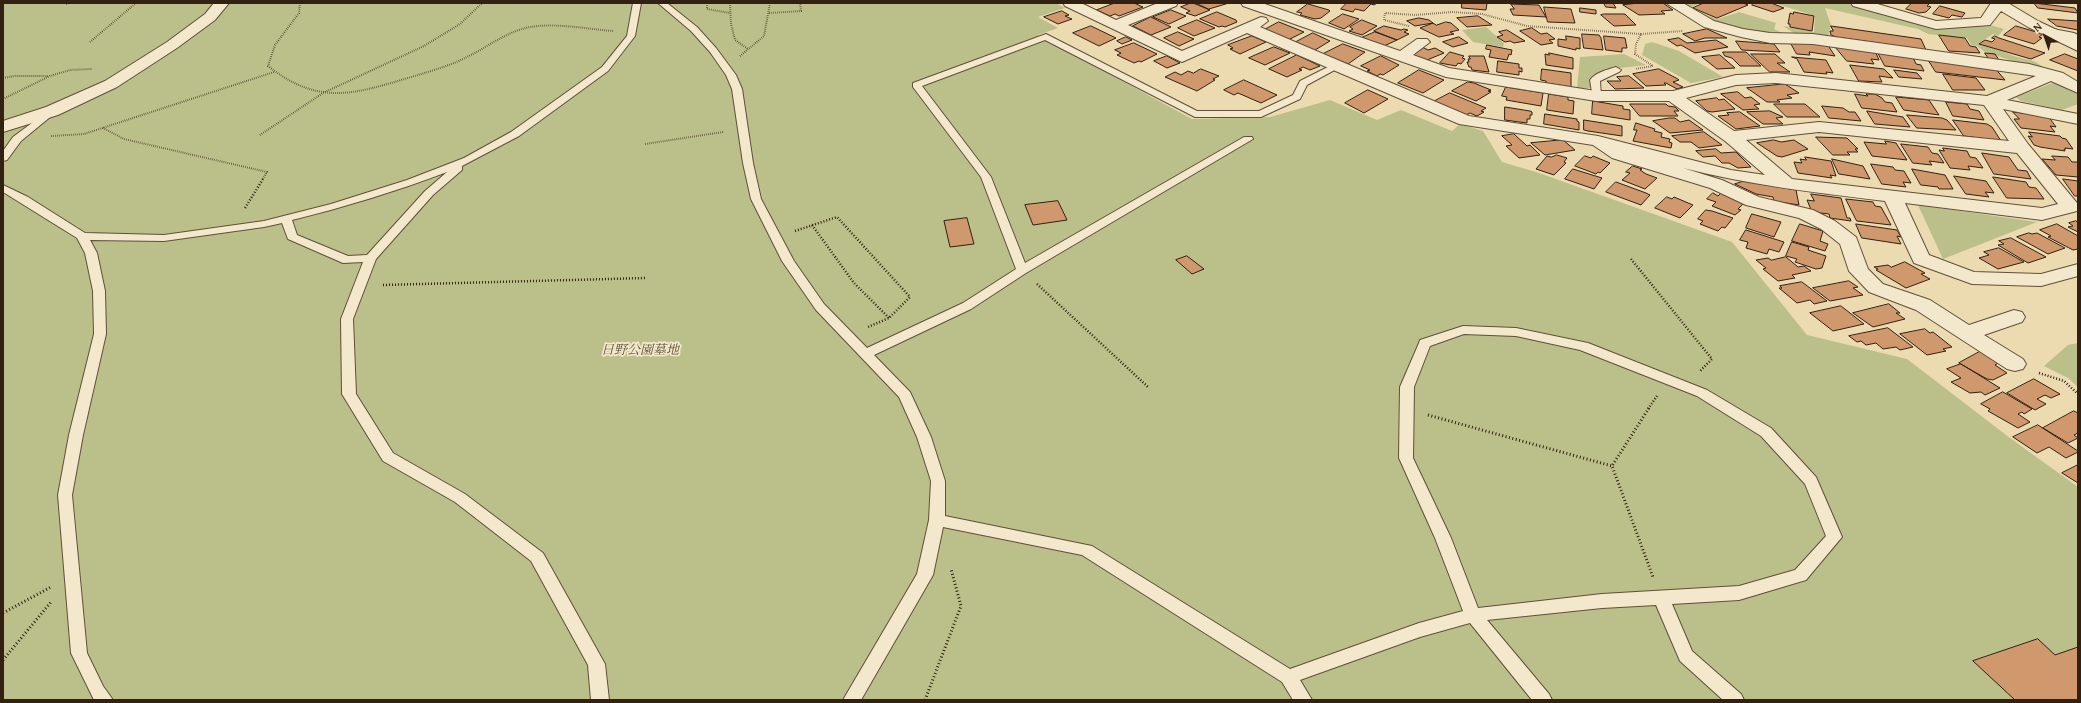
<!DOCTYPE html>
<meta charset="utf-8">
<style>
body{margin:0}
#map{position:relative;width:2081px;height:703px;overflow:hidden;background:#ecdbb0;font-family:"Gentium Book Plus",serif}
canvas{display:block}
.frame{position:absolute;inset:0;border:4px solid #322012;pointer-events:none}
.north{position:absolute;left:2025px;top:16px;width:40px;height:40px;-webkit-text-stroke:3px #f3e8cc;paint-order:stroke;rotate:320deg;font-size:11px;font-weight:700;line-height:16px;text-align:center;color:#322012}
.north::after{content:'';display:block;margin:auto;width:14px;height:18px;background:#322012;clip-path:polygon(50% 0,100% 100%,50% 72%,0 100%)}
</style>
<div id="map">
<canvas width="2081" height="703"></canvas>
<div class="frame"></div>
<div class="north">N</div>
</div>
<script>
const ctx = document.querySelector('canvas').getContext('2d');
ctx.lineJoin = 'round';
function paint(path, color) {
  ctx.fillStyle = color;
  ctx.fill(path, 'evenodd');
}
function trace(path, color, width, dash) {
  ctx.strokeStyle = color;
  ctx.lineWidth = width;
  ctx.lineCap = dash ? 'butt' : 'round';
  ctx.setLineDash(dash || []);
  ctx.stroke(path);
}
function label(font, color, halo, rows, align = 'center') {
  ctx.font = font + ' "Gentium Book Plus","Noto Serif JP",serif';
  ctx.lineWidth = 3.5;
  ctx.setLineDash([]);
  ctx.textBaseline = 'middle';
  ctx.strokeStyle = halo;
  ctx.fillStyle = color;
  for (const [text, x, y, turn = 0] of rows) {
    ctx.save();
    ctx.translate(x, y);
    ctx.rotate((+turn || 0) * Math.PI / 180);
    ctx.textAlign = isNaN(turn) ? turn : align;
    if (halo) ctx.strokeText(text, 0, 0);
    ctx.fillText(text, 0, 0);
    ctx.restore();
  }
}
paint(new Path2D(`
 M39,3H1056L1065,8L1038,17L1058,28L1038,35L1192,119L1270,117L1330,100L1377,120L1401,110L1452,131L1460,124L1483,131L1502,162L1539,173L1732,242L1807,335L1907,359L2010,438L2078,487V700H3V4Z
 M1677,3H1700L1689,8L1718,19L1739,12L1776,23L1774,29L1786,35L1724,26Z
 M1774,3H1849L1941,28L1987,24L2004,29L1998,36L1993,34L1979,43L2017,57L2034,61L2048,70L2025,68L2010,60L1985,52L1977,46L1971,45L1967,38L1928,34L1918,29L1825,8L1831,25L1828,37L1797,35L1783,26L1814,32L1815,16Z
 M1486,27L1504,43L1503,47L1473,42L1462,30Z
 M1652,42L1679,51L1723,77L1691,83L1642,55L1645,44Z
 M1624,54L1646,65L1603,70L1591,78L1590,88H1577L1580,57Z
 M2055,82L2078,93V104L2062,110L2021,101L2016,97Z
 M1918,205L2037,222L1943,259Z
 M2078,343V387L2068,378L2044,366L2068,345Z`), '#bbbf89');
const building = new Path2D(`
 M1115,3H1134L1143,7L1119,16L1115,14L1110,16L1097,10Z
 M1191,3H1193L1210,10L1195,16L1186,13L1190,11L1181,7Z
 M1196,3H1229L1209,9Z
 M1347,3H1377L1374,5L1371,4L1364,11L1355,9L1353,12L1341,9Z
 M1462,3H1487L1486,10L1462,8Z
 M1604,3H1613L1616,8L1606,7Z
 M1639,3H1663L1673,10L1661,11L1665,14L1639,15L1623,5Z
 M1704,3H1743L1748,5L1717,18L1693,8Z
 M1754,3H1771L1784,8L1773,12L1752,5Z
 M1912,3H1930L1927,6L1931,7L1926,12L1919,13L1906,9Z
 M2034,3L2075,8L2078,13L2038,8Z
 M1308,4L1329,10L1330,11L1321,18L1315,19L1300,15L1302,13L1297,12Z
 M1511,4L1539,5L1546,17L1513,15L1510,9H1514Z
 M1940,6L1965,13L1962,17L1952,15L1949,18L1933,14Z
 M1544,7L1571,9L1575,23L1548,22Z
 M1580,8L1596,10V14L1580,12Z
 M1171,10L1186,16L1169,24L1153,17Z
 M1062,11L1069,15L1065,16L1072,19L1058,24L1044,17Z
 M1217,12L1236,20L1237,22L1225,27L1222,26L1219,27L1200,19Z
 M1794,12L1814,16L1812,31L1790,27V24H1788L1790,13L1793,14Z
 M1343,14L1359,19L1344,29L1329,23Z
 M1604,14H1625L1636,25L1614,26L1601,15Z
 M1478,16L1492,25L1467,27L1457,18Z
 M1151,17L1171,27L1151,35L1133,26Z
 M1419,18L1429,20L1433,23L1415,26L1407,21Z
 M2048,19L2078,21V30L2057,26Z
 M1197,20L1215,28L1194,36L1178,28Z
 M1362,20L1377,26L1362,35L1349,31L1353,29L1350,27Z
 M1279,22L1304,32L1288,40L1264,30Z
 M1446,22L1451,23L1459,30L1450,32L1454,34L1439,37L1420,28L1433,23L1436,25Z
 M1091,26L1116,38L1099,46L1073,33Z
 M1384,26L1401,30L1404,29L1408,30L1404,32L1409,34L1397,40L1374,31Z
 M1831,26L1921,39L1926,50L1836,37L1831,35L1830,31H1833Z
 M2016,26L2043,34L2039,37L2042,38L2034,44L2004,35Z
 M1532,28L1541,34L1547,33L1555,39L1549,40L1553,43L1541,45L1520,31Z
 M1707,29L1727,38H1705L1695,41L1683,34Z
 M1507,30L1525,41L1514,43L1510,41L1505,42L1497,37L1503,35L1499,32Z
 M1178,32L1194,39L1179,46L1164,38Z
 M1375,32L1397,40L1384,46L1361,38Z
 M1313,33L1330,41L1315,50L1294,43Z
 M1582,34L1599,35L1601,38L1603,50L1584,48Z
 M1939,35L1965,38L1970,46L1976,47L1980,53L1949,51Z
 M1252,36L1266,42L1240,54L1230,49L1233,48L1228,45Z
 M1566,36L1580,38V49L1576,48V50L1558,46V39L1566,40Z
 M1604,36L1625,38L1627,48H1622V52L1606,50Z
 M1995,36L1999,38L2045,53L2031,59L1979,44L1985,40L1992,42L1995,39L1992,38Z
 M1126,37L1132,40L1122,44L1117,41Z
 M1459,37L1468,43L1453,47L1443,42Z
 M1679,38L1687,43L1716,40L1728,47L1695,53L1681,45L1677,46L1668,40Z
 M1789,40L1827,44L1835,56L1809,52L1810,55L1797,54Z
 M1736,41L1774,44L1780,52L1742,50Z
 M1134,43L1157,54L1141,62L1139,61L1134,63L1117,55L1121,53L1115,50Z
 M1343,44L1365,52L1348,64L1323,54Z
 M1833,44L1875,51L1879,60L1871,59L1874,64L1847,61Z
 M1487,45L1512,50L1511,55L1509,54L1507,60L1489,57L1491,50L1486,49Z
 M1274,47L1290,53L1265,65L1249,58Z
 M1424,48L1428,50L1435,48L1444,53L1427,60L1413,55Z
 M1877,51L1912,55L1916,64L1921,65L1924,71L1885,66Z
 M1450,52L1464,56L1462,58L1465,59L1461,64L1458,63L1456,66L1440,63Z
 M1723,52H1746L1761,66H1740L1732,58L1725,56Z
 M1549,53L1573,58V69L1546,65L1545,54L1549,55Z
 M1985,53L1995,54L1999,60L1989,59Z
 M1751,54H1775L1785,63H1777L1790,72H1770Z
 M2065,54L2078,59V71L2050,60Z
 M1297,55L1320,66L1310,70L1303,67L1299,69L1302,70L1287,77L1269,69Z
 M1720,55L1735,68L1717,69L1702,57Z
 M1167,56L1180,63L1167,68L1154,61Z
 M1381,56L1399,65L1383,75L1380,74L1377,76L1367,71L1370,70L1361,66Z
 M1469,56H1484L1489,72L1472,70L1471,67H1469L1467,62H1469L1468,59H1470Z
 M1792,57L1826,60L1833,73L1826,72L1827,74L1804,72L1797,59Z
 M1498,61L1519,64V68H1522V72L1519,71V75L1497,72Z
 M1929,61L1994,67L2005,80L1936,72Z
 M1850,65L1884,69L1893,78L1879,76L1882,82L1859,81Z
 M1201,69L1219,76L1213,79L1215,80L1197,91L1165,77L1175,72L1181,75L1188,71L1193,73Z
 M1542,69L1571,73V87L1546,83V81L1541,80Z
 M1659,69L1676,78L1679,80L1673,82L1683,87L1677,89L1666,83H1664L1666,85L1646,86L1633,74Z
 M1419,70L1444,80L1423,93L1398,83Z
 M1894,70L1917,73L1922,79L1899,77Z
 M1943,74L1976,78L1985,90H1953Z
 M1629,76L1644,88L1615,89L1607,81H1621L1617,77Z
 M1244,80L1277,95L1261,103L1238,93L1234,95L1224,90Z
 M1468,82L1474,83L1491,90L1488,91L1491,92L1476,101L1452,91Z
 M1785,84L1799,93L1787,95L1792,98L1777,100L1780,102H1767L1747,88Z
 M1506,87L1543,93L1541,106L1506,100L1507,97L1502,96Z
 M1368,90L1388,99L1364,113L1345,103Z
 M1738,92L1745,98L1751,97L1760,104L1754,105L1759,109L1743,110L1721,94Z
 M1450,93L1486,108L1481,111L1484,112L1477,116L1470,113L1464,116L1431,103Z
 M1549,94L1568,97V100L1574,101L1573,114L1547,110Z
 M1855,94L1868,96L1866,94H1875L1882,98L1885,102L1892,103L1897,112L1862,108Z
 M1896,97L1929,100L1939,115L1904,110Z
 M1717,98L1719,100L1724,99L1735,109L1712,112L1707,111L1696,101Z
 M1593,101L1623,106V109L1630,110V120L1592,114Z
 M1946,102L1967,104L1970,109L1979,111L1984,120L1953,116Z
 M1630,104H1666L1668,106L1675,107L1679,111H1674L1678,116H1640Z
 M1774,104H1805L1820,117H1787Z
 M1822,106L1843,108L1849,112H1855L1861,121L1829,118Z
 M1505,107L1530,111L1532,112V115H1530V119H1527V123L1505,120Z
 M1770,111L1783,117L1776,118L1783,124H1763L1747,112Z
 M1867,111L1903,117L1910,127L1875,124Z
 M1740,112L1760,126L1736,129L1718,116L1729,115L1727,113Z
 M2013,112L2048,116L2056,127L2050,126L2055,132L2021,128L2014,119H2019Z
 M1545,114L1577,119V121L1579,122V130L1544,124Z
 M1907,115L1942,118L1947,120L1956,130L1917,128Z
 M1669,118H1675L1680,122L1689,120L1703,130L1670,133L1653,121Z
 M1584,120L1622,126V136L1588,131L1584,130Z
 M1953,120L1987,124L1992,127L2001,141L1964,136Z
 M1636,123L1655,129L1654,131L1662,133L1661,137L1670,139L1669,142L1672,143L1671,148L1633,141L1637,130H1634Z
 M1704,132L1722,145L1699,148L1691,142H1680L1672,136Z
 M2029,132L2060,136L2062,138L2066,139L2073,149L2065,148L2066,149H2064L2065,151L2040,147L2034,145L2028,136L2032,137Z
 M1514,134L1527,146L1530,145L1540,155L1519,158L1506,146L1512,145L1502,136Z
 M1816,137L1847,138L1858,149H1855L1858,152H1847L1850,155H1833Z
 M1563,140L1575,150L1545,155L1531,143Z
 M1774,140L1781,142L1794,140L1808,149L1782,157L1777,156L1757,143Z
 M1885,141L1896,143L1907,160L1872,156L1864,142L1886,144Z
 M1901,144L1928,147L1932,153L1938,154L1944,163L1929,161L1932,165L1913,163Z
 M1943,148L1967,151L1970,157L1976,158L1983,168L1968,166L1970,170L1950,168L1939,150L1944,151Z
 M1716,149L1721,153L1736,152L1751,167L1738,168L1729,163H1722L1715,156L1703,157L1696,151Z
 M1982,153L2009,157L2018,170L2027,171L2031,179L1994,174Z
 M1557,155L1567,158L1564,162L1566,163L1554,175L1536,169L1547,156L1551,157Z
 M1585,156L1591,158L1593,156L1610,163L1600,173L1598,172L1596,174L1575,166Z
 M2052,156L2068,157L2072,162H2078V177L2056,175L2042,159L2055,160Z
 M1805,157L1831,161L1836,176L1830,175L1832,178L1798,173L1794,162L1802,163L1800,159L1806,160Z
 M1832,159L1863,166L1870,179L1839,174Z
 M1871,164L1893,167L1895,170L1904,171L1911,183L1903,182L1906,187L1882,184Z
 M1633,166L1642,169L1640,170L1646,174L1657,178L1645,189L1622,180L1630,173L1626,172Z
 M1573,169L1602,178L1594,189L1565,179Z
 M1912,169L1945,175L1953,189H1939L1938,187L1921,185Z
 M1954,176L1986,181L1994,193L1985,192L1989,197L1966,194Z
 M1993,177L2026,182L2029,187L2036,188L2044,199L2007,198Z
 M2063,179L2078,181V196H2075Z
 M1745,181L1796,190L1799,205L1774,201L1773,197L1756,194L1735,184Z
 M1616,182L1646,193L1650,195L1641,205L1606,192Z
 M1713,193L1718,196L1721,193L1745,202L1738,209L1741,210L1735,215L1712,206L1716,202L1707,199Z
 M1811,194L1841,198L1847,218H1850L1851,221L1830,218L1829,214L1812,212L1807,200L1814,201Z
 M1667,197L1672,199L1674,197L1693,205L1680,218L1655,208Z
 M1846,199L1873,202L1875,206L1881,207L1891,225L1857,221Z
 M1058,201L1067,220L1033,225L1025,205Z
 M1706,210L1712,211L1733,218L1725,228L1722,227L1718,231L1700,224L1703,221L1698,219Z
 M1752,214L1781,222L1774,237L1746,228Z
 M967,218L974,244L950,247L944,221Z
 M2076,221L2078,222V232L2068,227L2073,226L2069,223Z
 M1800,224L1823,231L1820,241L1828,244L1825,251L1792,241Z
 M1856,224L1897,230L1901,237L1897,236L1901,244L1862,238Z
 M2057,224L2078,236V249L2073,250L2048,237L2051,236L2040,230Z
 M1746,230L1784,242L1779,252L1769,249L1767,254L1746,248L1748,242L1740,240Z
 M2029,233L2032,234L2037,233L2065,248L2048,254L2017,237Z
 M2011,238L2046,257L2028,263L1998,245L2004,244L1999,241Z
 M1792,242L1809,247L1808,250L1826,256L1822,268L1816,269L1795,262L1797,259L1786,256Z
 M1999,248L2024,262L1998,269L1979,258L1989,255L1984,252Z
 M1187,256L1204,269L1192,274L1176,260Z
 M1786,257L1798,267L1804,266L1811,271L1792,275L1795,278L1778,281L1763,269L1766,268L1756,260L1768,258L1771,260Z
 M1905,262L1925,273L1921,274L1930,279L1906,288L1876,270L1878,269L1874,267L1888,265L1891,267Z
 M1849,281L1858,287L1853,288L1863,295L1830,301L1813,288Z
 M1802,282L1827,301L1814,304L1810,300L1797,303L1779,288H1782L1780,286Z
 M1889,304L1900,313H1896L1905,319L1873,327L1853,313Z
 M1841,306L1864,324L1833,331L1810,313Z
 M1888,328L1913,347L1900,350L1896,347L1883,349L1876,343L1866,345L1861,341L1857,342L1849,336Z
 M1925,329L1930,333L1933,332L1952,347L1943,349L1946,351L1927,355L1900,334Z
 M1981,351L2000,362L1995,365L2007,373L1993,380L1987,379L1959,363Z
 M1961,364L2000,388L1985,395L1981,392L1970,393L1951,382L1961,378L1947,369Z
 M2034,379L2060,394L2051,398L2045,395L2037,399L2046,404L2035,410L2007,393Z
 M2003,392L2032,409L2024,414L2022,412L2018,414L2030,422L2018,428L1988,411L1990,409L1981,404Z
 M2074,411L2078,413V433L2074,435L2078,438L2068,443L2043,428Z
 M2038,425L2078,451V452L2066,458L2049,447L2037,453L2013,437Z
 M2078,465V483L2062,473Z
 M2038,639L2055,655L2078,647V700H2015L1973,661Z`);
paint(building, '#d0986d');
trace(building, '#322012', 1);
const service = new Path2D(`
 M633,3H641L635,36L608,71L519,136L462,166V170L433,195L376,259L353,319L356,394L393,453L465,494L543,553L605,664L609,700H591L588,665L531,561L455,502L383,461L342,394L341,319L363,262L343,263L288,239L282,223L264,227L164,241L90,240L97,253L105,291L106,334L83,435L72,495L87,653L103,686L113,700H94L71,653L58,495L69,435L94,334L93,291L85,253L77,238L3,192V185L28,197L85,233L164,235L264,221L331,204L407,180L464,158L511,132L602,67L627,36ZM447,172L425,191L367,255L348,256L297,235L292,220C345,207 397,191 447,172Z
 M658,3H667L697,27L716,48L736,75L742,89L753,163L761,199L794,261L824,304L867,348L963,303L1016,269L981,177L913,87V83L1046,34L1197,111H1259L1293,95L1300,81L1334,64H1340L1342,66L1307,85L1300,99L1261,117H1195L1045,40L922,86L991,177L1025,263L1244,137H1252L1253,139L1026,273L971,309L874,355L910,392L931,437L945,481V516L1092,546L1290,669L1419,623L1463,611L1435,538L1399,458L1400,387L1419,343L1420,340L1463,326L1516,328L1588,343L1707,390L1771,428L1816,477L1842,537L1806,580L1739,600L1672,604L1692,651L1741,694L1744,700H1723L1680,661L1656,605L1602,608L1487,620L1549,694L1552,700H1532L1470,623L1420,637L1300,680L1312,700H1293L1282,682L1082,555L943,527L933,575L861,700H843L917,574L929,520L931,481L917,437L899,397L816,310L782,261L751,199L743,163L732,89L726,75L710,52L691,31ZM1464,334L1516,336L1580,350L1697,396L1761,436L1805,484L1826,536L1795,570L1739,586L1602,594L1478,608L1451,538L1413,458L1414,387L1430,346Z
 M2048,28L2074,33L2078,35V41L2045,33V29Z
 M1616,67L1621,70L1619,72L1600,81L1601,96L1599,98H1593L1590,80C1596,72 1607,70 1616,67Z
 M52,108L55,109V113L21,141L7,160L3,161V151L13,137Z`);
const minor = new Path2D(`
 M214,3H229L215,20L177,48L117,87L58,115L3,132V121L46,107L105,81L167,42L205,14Z
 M1063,3H1081L1116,20L1158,3H1178L1176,6L1128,25L1182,51L1261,17L1266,18L1268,21L1260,27L1469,116L1598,136L1731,170L1765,175L1725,141L1669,101H1596L1446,77L1243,6L1241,3H1262L1400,51L1417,39H1427L1430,42L1413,55L1449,68L1596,91H1673L1736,75L1776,73L1987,96L2036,76L1813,44L1770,43L1741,37L1704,27L1666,3H1683L1714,21L1743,29L1770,33L1813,34L2029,64L2063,73L2078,82V93L2051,81L2007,100L2078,114V124L2003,109L2028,144L2077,203V211L2042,220L1905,203L1929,255L1974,272L2041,274L2078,264V276L2041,286L1972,284L1914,263L1885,201C1817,193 1750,185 1683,168L1722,180L1759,197L1813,210L1835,221L1856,237L1868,269L1883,284L1930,300L1969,325L2014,310L2022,312L2025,317L2022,322L1984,335L2023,359L2026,364L2023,369L2015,371L2007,369L1916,310L1869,292L1849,271L1840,244L1821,229L1799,218L1746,205L1710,188L1612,158L1593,145L1459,124L1247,33L1182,62L1065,6ZM1776,83L1984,105L2009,141L1819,122L1734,131L1686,98L1736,85ZM1819,132L2017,153L2058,204L2042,208L1792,179L1746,140Z
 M1851,3H1874L1936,21L1981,18L1991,3H2008L2038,21L2078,40V51L2028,27L2001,11L1990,25L1936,29L1853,6Z`);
trace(service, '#604f3a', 2);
trace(minor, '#604f3a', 2);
trace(new Path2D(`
 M300,3L299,13L275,45L268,66C318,105 351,95 408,78C427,72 447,67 465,58C484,49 502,35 522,29C548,21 586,29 613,31
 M707,3V9L730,13
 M730,3L731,24L735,40L748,49
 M66,4L69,3
 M769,13L801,11L800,3
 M1409,26L1384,20L1385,13L1415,15L1452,12L1482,14L1527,26L1641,34L1636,44L1635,54L1653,66L1635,69
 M1641,34L1683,31
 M90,42L136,3
 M740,56L764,36L770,3
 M3,78L15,76H48
 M3,99L50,76L70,70L92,69
 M103,128L124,139L267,172L262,180
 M260,135L323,93L424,46L460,24L482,3
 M51,136L84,134L274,72
 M645,144L723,132`), '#322012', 2, [0.5, 1.5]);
trace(new Path2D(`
 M245,208L263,179
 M812,225L854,283L889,318
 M795,231L837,217L910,297L889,318L868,327
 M1631,259L1712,359L1700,371
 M1037,284L1148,387
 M383,285L646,278
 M2039,373L2064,381L2078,394
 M1648,409L1657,396`), '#322012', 2.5, [1, 2]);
trace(new Path2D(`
 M1649,408L1612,466L1653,577
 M1428,415L1612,466
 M3,613L51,587
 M3,660L51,602
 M925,700L961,606L951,569`), '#322012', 3, [1, 2.5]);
paint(service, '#f3e8cc');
paint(minor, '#f3e8cc');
label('italic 13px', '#5b5036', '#f3e8cc', [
 ["日野公園墓地",640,351]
]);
</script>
